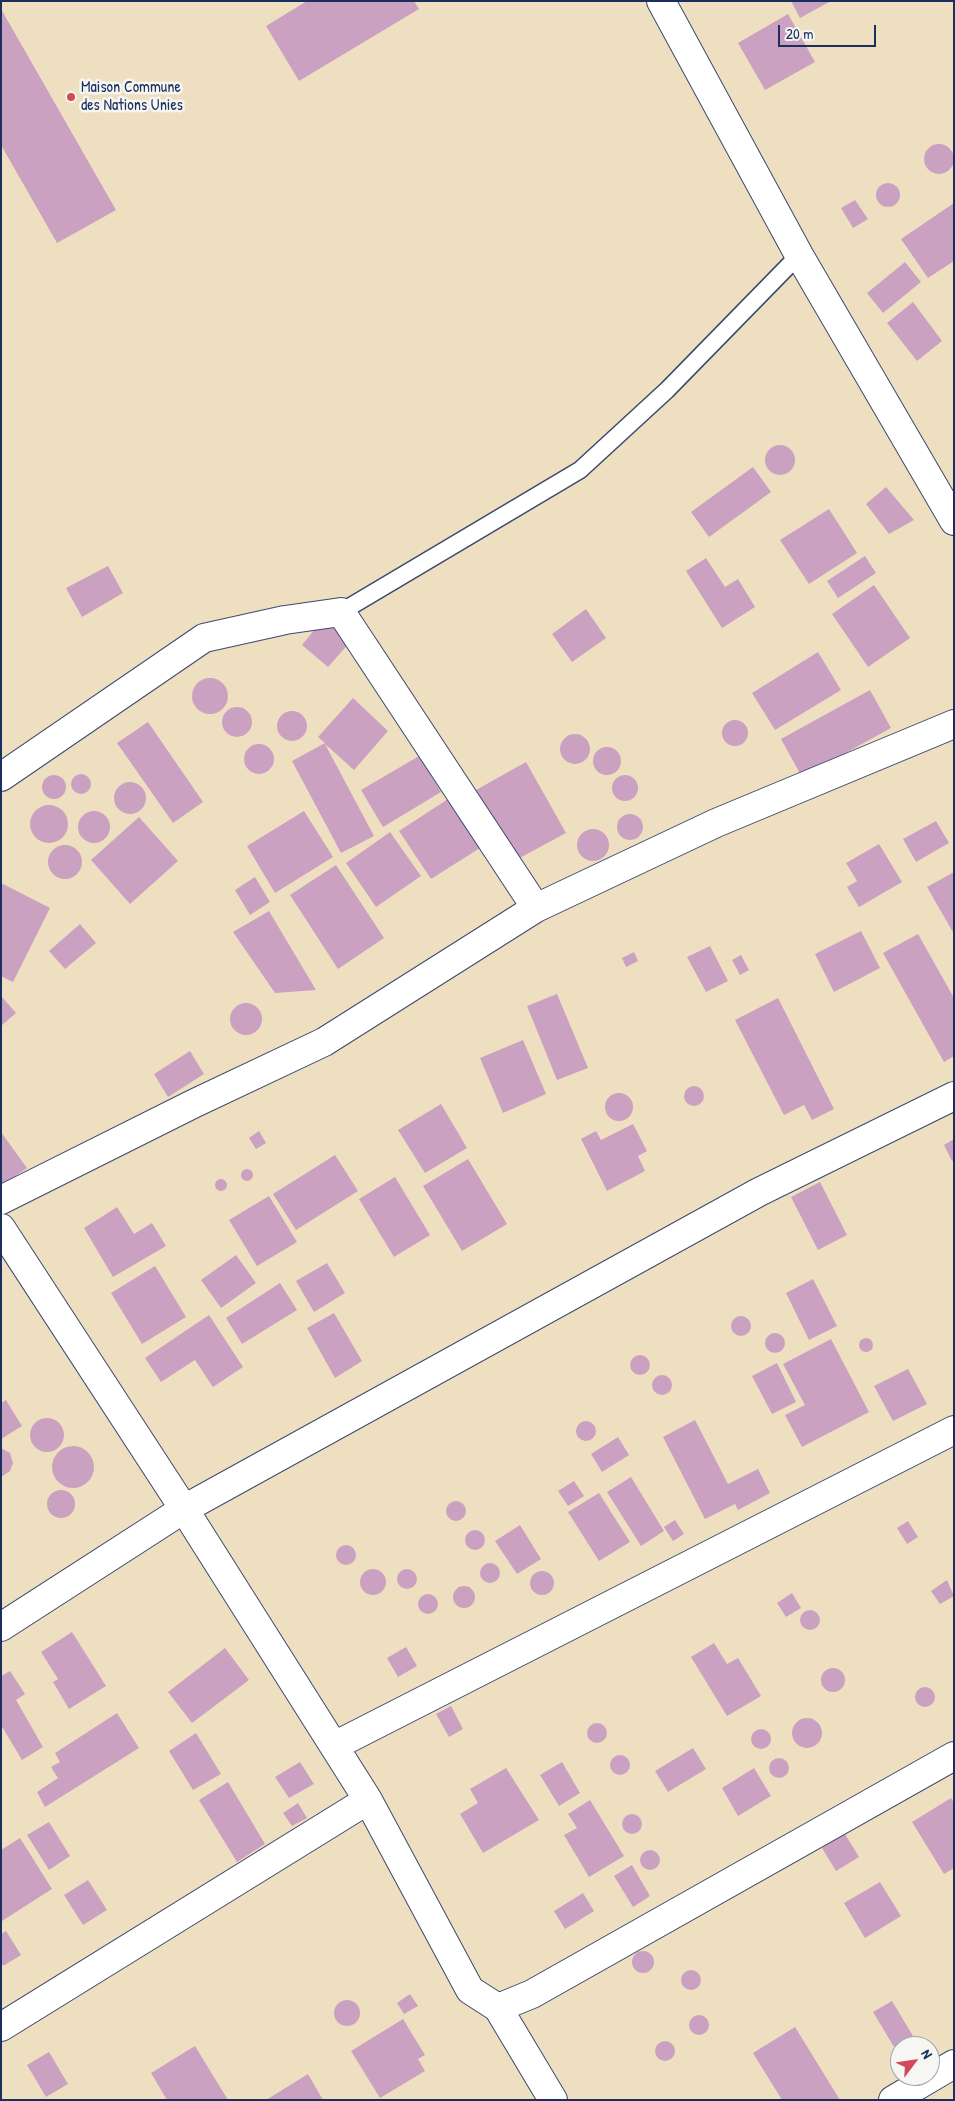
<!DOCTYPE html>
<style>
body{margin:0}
#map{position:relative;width:955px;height:2101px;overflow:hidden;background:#efdfc1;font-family:"Patrick Hand",sans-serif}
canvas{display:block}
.frame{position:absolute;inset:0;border:2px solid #1b2f5e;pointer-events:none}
.north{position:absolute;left:890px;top:2036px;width:50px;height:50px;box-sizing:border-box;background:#f6f6f2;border:1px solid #9ea6b7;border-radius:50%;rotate:59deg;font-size:14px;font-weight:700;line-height:20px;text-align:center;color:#1b2f5e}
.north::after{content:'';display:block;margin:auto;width:18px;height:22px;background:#d1495b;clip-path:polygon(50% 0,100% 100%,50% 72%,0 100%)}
.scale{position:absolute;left:778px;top:25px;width:98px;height:22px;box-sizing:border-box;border:2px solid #1b2f5e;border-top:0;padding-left:6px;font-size:15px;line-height:18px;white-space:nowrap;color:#1b2f5e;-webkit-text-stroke:4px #f6f6f2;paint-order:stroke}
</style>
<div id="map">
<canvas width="955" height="2101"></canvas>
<div class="frame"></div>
<div class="north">N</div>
<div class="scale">20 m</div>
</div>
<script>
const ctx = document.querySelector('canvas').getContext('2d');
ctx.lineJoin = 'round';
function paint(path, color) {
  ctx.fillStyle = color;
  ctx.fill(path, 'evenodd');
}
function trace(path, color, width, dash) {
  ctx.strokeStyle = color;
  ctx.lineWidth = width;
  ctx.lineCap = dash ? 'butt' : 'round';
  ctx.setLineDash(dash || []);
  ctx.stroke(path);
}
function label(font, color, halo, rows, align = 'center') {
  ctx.font = font + ' "Patrick Hand",sans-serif';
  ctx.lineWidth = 5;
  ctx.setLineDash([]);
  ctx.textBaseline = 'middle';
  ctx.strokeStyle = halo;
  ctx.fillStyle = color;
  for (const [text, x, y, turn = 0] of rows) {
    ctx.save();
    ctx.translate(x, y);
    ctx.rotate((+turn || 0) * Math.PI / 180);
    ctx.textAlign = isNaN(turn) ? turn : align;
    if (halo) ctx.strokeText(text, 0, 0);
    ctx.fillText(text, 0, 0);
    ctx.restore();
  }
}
paint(new Path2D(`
 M307,1H414L419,9L299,81L266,26Z
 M791,1H831L800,18Z
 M1,9L116,210L57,243L1,145Z
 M788,14L815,62L765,90L738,43Z
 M924 159a15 15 0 1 1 30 0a15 15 0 1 1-30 0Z
 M876 195a12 12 0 1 1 24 0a12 12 0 1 1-24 0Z
 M855,200L868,219L853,228L841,208Z
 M954,203V261L928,278L901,239Z
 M905,262L921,282L883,313L867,293Z
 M913,302L942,341L917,361L887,323Z
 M765 460a15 15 0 1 1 30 0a15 15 0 1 1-30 0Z
 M753,467L771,492L709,537L691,512Z
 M886,487L914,520L889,534L866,504Z
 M829,509L857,553L809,584L780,540Z
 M865,556L876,573L838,598L827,581Z
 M706,558L725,587L738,579L755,607L722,628L686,571Z
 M108,566L123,593L82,617L66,588Z
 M874,585L910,638L868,667L832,614Z
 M586,609L606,638L572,662L552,634Z
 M324,618L351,641L328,667L302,645Z
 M818,652L841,690L775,730L752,693Z
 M192 696a18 18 0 1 1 36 0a18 18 0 1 1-36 0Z
 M870,690L891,728L802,777L781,739Z
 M353,698L388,731L354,770L325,744L374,836L341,853L292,761L325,743L318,737Z
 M222 722a15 15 0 1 1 30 0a15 15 0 1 1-30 0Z
 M277 726a15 15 0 1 1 30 0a15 15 0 1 1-30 0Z
 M722 733a13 13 0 1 1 26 0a13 13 0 1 1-26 0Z
 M148,722L203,802L173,823L117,743Z
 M560 749a15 15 0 1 1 30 0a15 15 0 1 1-30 0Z
 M244 759a15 15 0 1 1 30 0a15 15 0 1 1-30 0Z
 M593 761a14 14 0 1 1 28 0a14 14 0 1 1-28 0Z
 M419,756L441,792L383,827L361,790Z
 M526,762L566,833L516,860L476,790Z
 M71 784a10 10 0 1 1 20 0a10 10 0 1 1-20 0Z
 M42 787a12 12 0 1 1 24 0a12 12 0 1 1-24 0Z
 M612 788a13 13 0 1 1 26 0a13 13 0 1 1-26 0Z
 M114 798a16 16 0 1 1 32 0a16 16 0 1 1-32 0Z
 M448,799L480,848L431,879L399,831Z
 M30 824a19 19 0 1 1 38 0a19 19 0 1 1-38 0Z
 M304,811L333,857L275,893L247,846Z
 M78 827a16 16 0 1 1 32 0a16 16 0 1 1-32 0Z
 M617 827a13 13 0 1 1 26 0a13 13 0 1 1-26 0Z
 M139,817L178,861L130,904L91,860Z
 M936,821L949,843L916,862L903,839Z
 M577 845a16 16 0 1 1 32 0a16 16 0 1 1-32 0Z
 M390,832L421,876L376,907L346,863Z
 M879,844L902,882L859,907L847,887L857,881L846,863Z
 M48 862a17 17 0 1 1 34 0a17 17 0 1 1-34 0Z
 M336,865L384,938L338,969L290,895Z
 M954,872V934L927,887Z
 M255,877L270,902L250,915L235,890Z
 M1,883L50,908L13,982L1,976Z
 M269,911L316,990L275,993L233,932Z
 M80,924L96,943L65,969L49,951Z
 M861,931L880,968L834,992L815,954Z
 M918,934L954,998V1056L944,1062L883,953Z
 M710,946L728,981L706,992L687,957Z
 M634,952L638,961L626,967L622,958Z
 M741,955L749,970L740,975L732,960Z
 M557,994L588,1068L557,1080L527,1006Z
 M1,996L16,1013L1,1026Z
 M778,998L834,1109L812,1120L804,1105L784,1115L735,1020Z
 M230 1019a16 16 0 1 1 32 0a16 16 0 1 1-32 0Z
 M523,1040L546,1094L503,1113L480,1058Z
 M190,1051L204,1074L168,1097L154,1074Z
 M684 1096a10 10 0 1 1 20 0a10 10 0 1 1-20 0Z
 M605 1107a14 14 0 1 1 28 0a14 14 0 1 1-28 0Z
 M441,1104L467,1148L425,1173L398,1130Z
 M633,1124L647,1151L638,1156L645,1171L607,1191L581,1139L596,1131L601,1140Z
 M259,1131L266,1143L256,1149L249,1138Z
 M1,1132L27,1168L2,1185L1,1184Z
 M954,1139V1160L952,1161L944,1145Z
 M335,1155L358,1191L296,1230L273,1194Z
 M468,1159L507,1224L462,1251L423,1186Z
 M241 1175a6 6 0 1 1 12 0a6 6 0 1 1-12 0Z
 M395,1177L430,1235L394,1257L359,1199Z
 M215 1185a6 6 0 1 1 12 0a6 6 0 1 1-12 0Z
 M820,1182L847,1235L818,1250L791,1197Z
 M269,1196L297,1242L257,1266L229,1220Z
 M117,1207L134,1234L152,1223L166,1246L113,1277L84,1228Z
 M236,1255L256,1283L221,1308L201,1280Z
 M327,1263L345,1293L314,1312L296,1281Z
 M155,1266L186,1317L142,1344L111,1293Z
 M813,1279L837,1326L809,1340L786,1293Z
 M280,1283L297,1310L242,1344L226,1318Z
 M334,1313L362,1361L335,1378L307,1328Z
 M209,1315L243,1367L213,1387L195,1360L161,1382L145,1358Z
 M731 1326a10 10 0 1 1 20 0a10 10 0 1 1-20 0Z
 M765 1343a10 10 0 1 1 20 0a10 10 0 1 1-20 0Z
 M859 1345a7 7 0 1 1 14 0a7 7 0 1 1-14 0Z
 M831,1339L869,1412L802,1447L785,1415L805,1405L783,1364Z
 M630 1365a10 10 0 1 1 20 0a10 10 0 1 1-20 0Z
 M777,1363L796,1402L772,1414L752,1376Z
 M908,1369L927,1404L893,1421L874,1386Z
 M652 1385a10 10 0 1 1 20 0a10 10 0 1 1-20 0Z
 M6,1400L22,1426L1,1439V1403Z
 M30 1435a17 17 0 1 1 34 0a17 17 0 1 1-34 0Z
 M695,1420L728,1484L758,1469L770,1493L738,1510L735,1504L705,1519L663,1437Z
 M576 1431a10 10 0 1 1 20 0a10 10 0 1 1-20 0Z
 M618,1437L629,1455L602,1472L591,1454Z
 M52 1467a21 21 0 1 1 42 0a21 21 0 1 1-42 0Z
 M1,1448L10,1453L13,1463L10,1471L1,1477Z
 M631,1477L664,1531L641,1546L607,1492Z
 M574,1481L584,1496L568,1506L558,1491Z
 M47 1504a14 14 0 1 1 28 0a14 14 0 1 1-28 0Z
 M599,1493L630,1542L599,1561L568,1512Z
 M446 1511a10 10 0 1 1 20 0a10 10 0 1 1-20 0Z
 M675,1520L684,1534L673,1541L664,1527Z
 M908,1521L918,1537L907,1544L897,1528Z
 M520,1525L541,1559L517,1574L495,1541Z
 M465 1540a10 10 0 1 1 20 0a10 10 0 1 1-20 0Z
 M336 1555a10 10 0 1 1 20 0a10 10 0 1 1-20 0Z
 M480 1573a10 10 0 1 1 20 0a10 10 0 1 1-20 0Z
 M397 1579a10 10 0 1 1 20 0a10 10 0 1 1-20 0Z
 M360 1582a13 13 0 1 1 26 0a13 13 0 1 1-26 0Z
 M530 1583a12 12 0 1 1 24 0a12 12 0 1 1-24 0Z
 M947,1580L954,1596L940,1604L931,1591Z
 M453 1597a11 11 0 1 1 22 0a11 11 0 1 1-22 0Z
 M792,1593L801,1608L786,1617L777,1603Z
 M418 1604a10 10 0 1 1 20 0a10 10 0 1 1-20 0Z
 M800 1620a10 10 0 1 1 20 0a10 10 0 1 1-20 0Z
 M72,1632L106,1686L69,1709L53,1682L58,1679L41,1652Z
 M714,1643L727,1664L738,1658L761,1696L727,1716L691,1657Z
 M406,1647L417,1666L398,1677L387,1658Z
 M225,1648L249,1680L192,1723L168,1692Z
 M821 1680a12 12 0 1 1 24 0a12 12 0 1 1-24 0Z
 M10,1671L25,1694L16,1700L43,1747L22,1760L1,1725V1676Z
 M915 1697a10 10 0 1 1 20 0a10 10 0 1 1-20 0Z
 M451,1706L463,1729L449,1737L436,1714Z
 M117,1713L139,1748L45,1807L37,1792L58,1778L51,1767L60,1762L55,1753Z
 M792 1733a15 15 0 1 1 30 0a15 15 0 1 1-30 0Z
 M587 1733a10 10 0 1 1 20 0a10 10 0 1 1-20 0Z
 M751 1739a10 10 0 1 1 20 0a10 10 0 1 1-20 0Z
 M196,1733L221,1774L193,1790L169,1751Z
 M693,1748L706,1769L668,1792L655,1771Z
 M610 1765a10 10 0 1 1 20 0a10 10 0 1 1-20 0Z
 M769 1768a10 10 0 1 1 20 0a10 10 0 1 1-20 0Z
 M300,1762L314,1784L289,1798L275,1777Z
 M562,1762L580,1793L559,1806L540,1775Z
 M506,1768L539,1820L483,1853L460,1814L478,1803L470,1789Z
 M754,1768L771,1796L738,1816L722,1788Z
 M228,1782L265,1844L237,1862L199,1800Z
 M951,1798L954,1803V1868L944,1874L912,1822Z
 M590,1800L624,1856L589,1877L564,1835L577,1828L568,1814Z
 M298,1803L307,1818L292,1826L283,1813Z
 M622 1824a10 10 0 1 1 20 0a10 10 0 1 1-20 0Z
 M49,1822L70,1856L49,1870L27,1835Z
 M845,1834L859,1857L836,1871L822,1848Z
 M20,1838L52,1889L2,1921L1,1850Z
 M640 1860a10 10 0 1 1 20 0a10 10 0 1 1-20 0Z
 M632,1865L650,1896L633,1907L614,1876Z
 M88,1880L107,1910L83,1925L64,1895Z
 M880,1882L901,1916L865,1938L844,1903Z
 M583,1893L594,1911L565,1929L554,1911Z
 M6,1931L21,1955L3,1966L1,1962V1934Z
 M632 1962a11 11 0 1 1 22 0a11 11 0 1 1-22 0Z
 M681 1980a10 10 0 1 1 20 0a10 10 0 1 1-20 0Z
 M410,1994L418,2006L404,2014L397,2003Z
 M334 2013a13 13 0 1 1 26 0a13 13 0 1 1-26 0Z
 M892,2001L913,2036L894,2047L873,2012Z
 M689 2025a10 10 0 1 1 20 0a10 10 0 1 1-20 0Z
 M403,2019L425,2055L418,2059L425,2071L380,2098L351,2051Z
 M795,2027L840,2100H782L753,2053Z
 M655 2051a10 10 0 1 1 20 0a10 10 0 1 1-20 0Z
 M195,2046L228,2100H167L151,2073Z
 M49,2052L68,2084L46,2097L27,2065Z
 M900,2054V2073L895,2063Z
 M308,2074L323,2100H266Z`), '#cba1c2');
const service = new Path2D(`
 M341,612L580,470L667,390L799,255`);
const minor = new Path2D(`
 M661,1L799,255L954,521
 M1,777L204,638L285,620L341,612L536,908
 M1,1200L195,1103L324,1042L536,908L716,823L954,724
 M1,1228L184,1509L368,1800L470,1990L498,2008L532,1994L954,1756
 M1,1627L184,1509L759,1192L954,1096
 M334,1746L954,1430
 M498,2008L553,2100
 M1,2027L368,1800
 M893,2100L954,2064`);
trace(service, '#3b496d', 19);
trace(minor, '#3b496d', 30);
trace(service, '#fff', 16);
trace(minor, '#fff', 28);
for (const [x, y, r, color] of [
 [71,97,5,"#d1495b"]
]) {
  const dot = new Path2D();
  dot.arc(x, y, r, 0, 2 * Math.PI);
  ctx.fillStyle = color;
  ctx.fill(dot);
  trace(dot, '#f6f6f2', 2);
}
label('16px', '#1b2f5e', '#f6f6f2', [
 ["Maison Commune",81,88],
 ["des Nations Unies",81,106]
], 'left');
</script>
